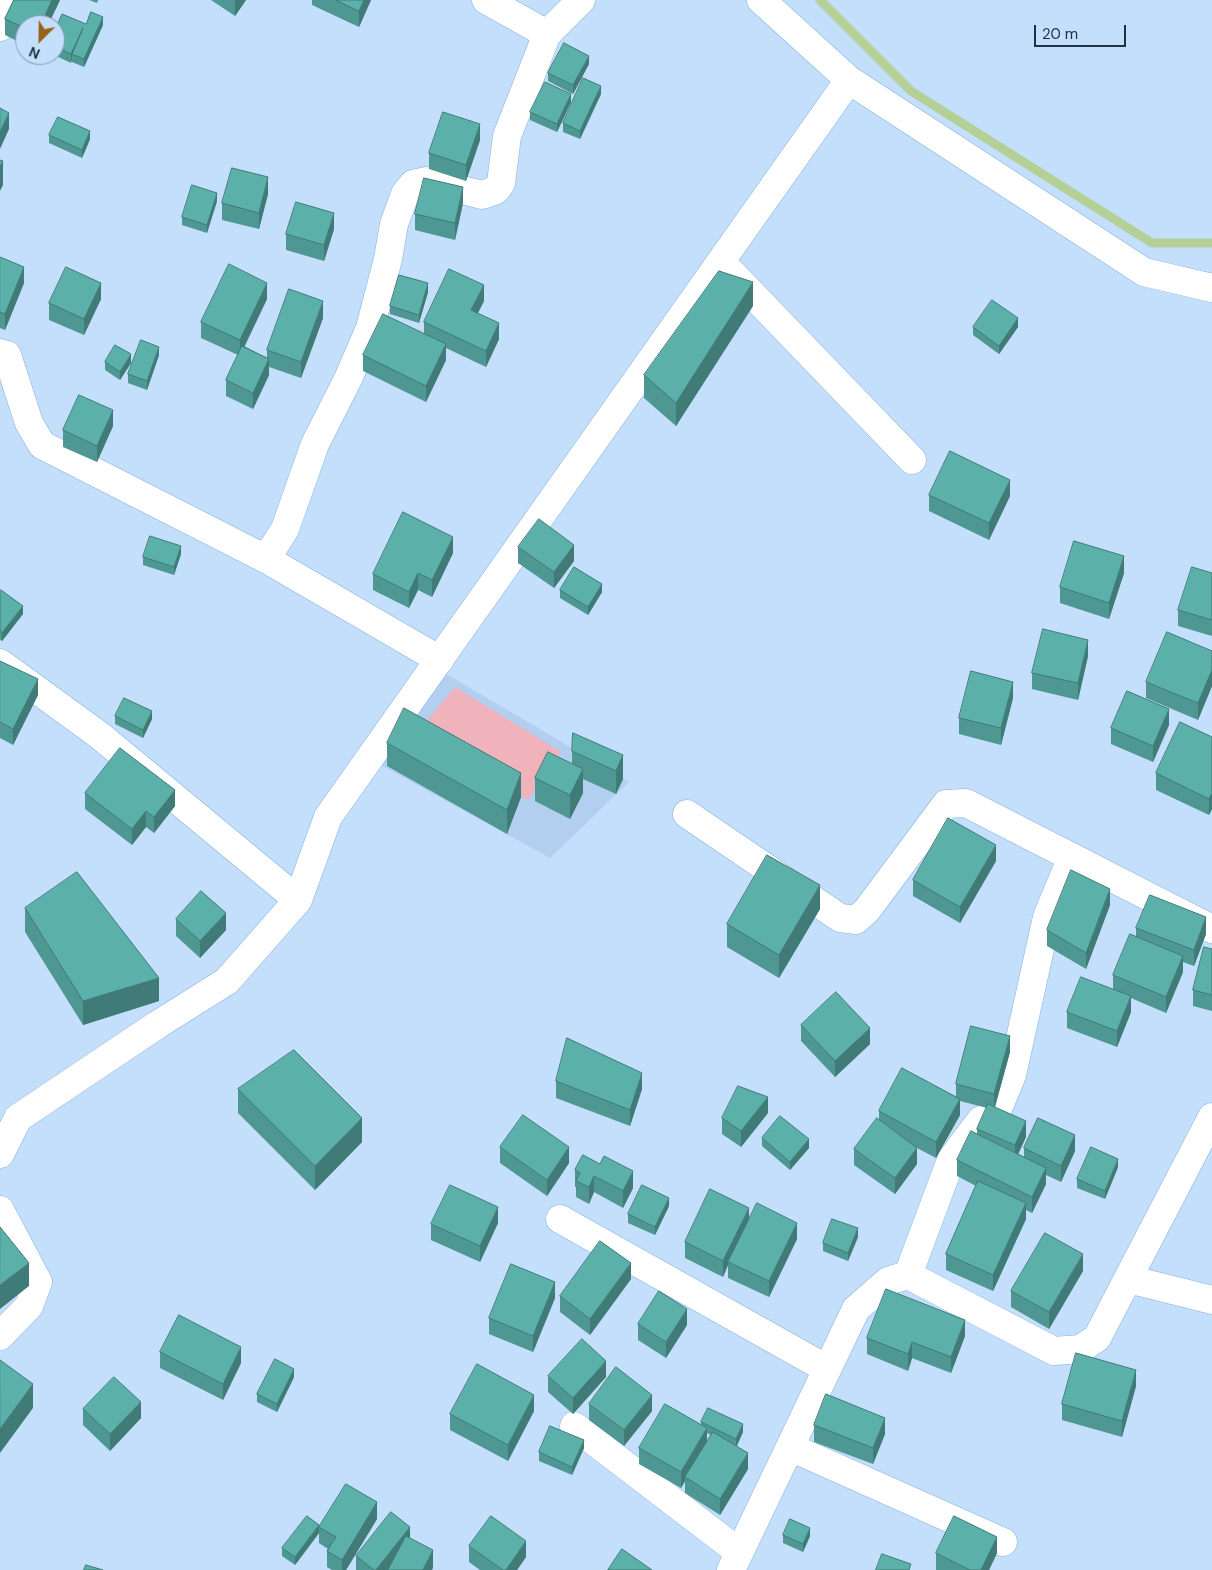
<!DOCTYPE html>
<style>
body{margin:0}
#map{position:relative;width:1212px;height:1570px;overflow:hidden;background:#c4dffb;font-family:"DM Sans",sans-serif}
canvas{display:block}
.north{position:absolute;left:15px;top:15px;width:50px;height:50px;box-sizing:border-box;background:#c4dffb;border:1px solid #8299b1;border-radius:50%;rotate:203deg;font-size:14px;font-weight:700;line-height:20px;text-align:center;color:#1f3143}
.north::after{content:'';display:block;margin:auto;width:18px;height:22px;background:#976219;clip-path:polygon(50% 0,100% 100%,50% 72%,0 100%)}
.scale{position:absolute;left:1034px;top:25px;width:92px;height:22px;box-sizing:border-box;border:2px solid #1f3143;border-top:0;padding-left:6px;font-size:15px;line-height:18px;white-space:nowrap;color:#1f3143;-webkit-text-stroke:4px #c4dffb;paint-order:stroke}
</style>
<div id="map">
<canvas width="1212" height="1570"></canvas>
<div class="north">N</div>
<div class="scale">20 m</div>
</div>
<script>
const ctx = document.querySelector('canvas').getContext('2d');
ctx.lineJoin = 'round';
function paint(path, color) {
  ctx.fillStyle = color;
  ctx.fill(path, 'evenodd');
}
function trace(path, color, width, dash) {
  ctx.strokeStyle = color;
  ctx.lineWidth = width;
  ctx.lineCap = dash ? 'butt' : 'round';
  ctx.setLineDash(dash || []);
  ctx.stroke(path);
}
paint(new Path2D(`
 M445,673L629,782L550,858L379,764Z`), '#b2cfef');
paint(new Path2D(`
 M455,687L561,752L528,800L415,735Z`), '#f0b2bb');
trace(new Path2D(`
 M820,0L911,91L1152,243H1212`), '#b4d096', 9);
const street = new Path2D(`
 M761,0L849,80L1144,272L1212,288
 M0,27L15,0
 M547,34L581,0
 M727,268L912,460
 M0,353L7,355L29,423L42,445L266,559L440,660
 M266,559L285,529L315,444L348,379L370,328L388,259L394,224L405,194L413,184L427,181L482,195L496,190L501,183L507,136L547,34L486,0
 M0,663L99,735L298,900
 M687,814L840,918L856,920L867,910L946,804L966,803L1212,929
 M0,1154L18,1118L157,1025L227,981L298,900L328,817L849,80
 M0,1210L38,1282L29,1306L0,1336
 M560,1219L827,1369
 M908,1275L951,1160L981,1120L995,1116L1012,1075L1047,917L1072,857
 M1128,1279L1212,1300
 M574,1426L739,1552
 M790,1447L1003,1542
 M731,1570L856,1309L888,1281L908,1275L1054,1351L1080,1349L1097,1338L1212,1117`);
trace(street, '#85b2de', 29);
trace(street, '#fff', 28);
paint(new Path2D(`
 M14,0H60L48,25H25V45L5,35V19Z
 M89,0H98L97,3Z
 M211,0H246L235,16Z
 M312,0H371L359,27L312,5Z
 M86,24L103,25L84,67L72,62V59L71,63L54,55H55V30Z
 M589,64L573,94L548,81V73Z
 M601,94L580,139L563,132V123Z
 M571,102L557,132L530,120V112Z
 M49,135L90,139L82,158L49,143Z
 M480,140L466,181L429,169V153Z
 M268,194L259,229L222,220V203Z
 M217,201L207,233L182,225V217Z
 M463,203L455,240L415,230V214Z
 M334,229L324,261L286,250V234Z
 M0,257L24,283L5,330L0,328Z
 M428,292L419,323L390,314V306Z
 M101,299L84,335L49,320V303Z
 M267,299L244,346L267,358V350L323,318L301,378L269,367V375L253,409L226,396V380L238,355L201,338V322Z
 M484,301L478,313L499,339L486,367L446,348V360L426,402L363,371V355L424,333V322Z
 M753,306L676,426L644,398V375Z
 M973,327H1018L999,354L973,335Z
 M159,355L147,390L128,383V374Z
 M105,362L131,363L120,380L105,370Z
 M113,426L97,462L63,447V430Z
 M929,495L1010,496L989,540L929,511Z
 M518,547L574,561L554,588L518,563Z
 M453,553L432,597L418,590L409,608L373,590V574Z
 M181,554L174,575L143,565V557Z
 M1124,573L1109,619L1060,603V587Z
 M1212,573V636L1178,626V610Z
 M560,590L602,592L588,615L560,598Z
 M0,591L23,614L2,641L0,640Z
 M1212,651V686L1198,720L1146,698V682Z
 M1088,656L1078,700L1032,689V673Z
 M0,661L38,695L13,745L0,738Z
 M1013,698L1001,745L959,734V718Z
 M115,716L152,719L143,738L115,724Z
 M1169,725L1153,762L1111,744V728Z
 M1212,737V809L1209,815L1156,790V773Z
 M387,743L521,797L507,834L387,766Z
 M572,751L623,755V779L616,794L583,779V793L570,819L535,801V778L572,764Z
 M85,793L175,806L154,833L146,827L132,845L85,809Z
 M996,861L960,923L913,896V880Z
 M1110,905L1086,969L1047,946V930Z
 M25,908L159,1001L83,1025L25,932Z
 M820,909L779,978L727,947V924Z
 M176,919L226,930L200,958L176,936Z
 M1136,928L1206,934L1194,966L1183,962V972L1166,1013L1131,998V1012L1117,1047L1067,1028V1012L1113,989V975L1136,937Z
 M1212,949V1011L1193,1006V990Z
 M801,1025L870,1044L835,1077L801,1041Z
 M1010,1052L995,1107L1026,1137L1018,1154L1024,1157V1148L1075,1151L1061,1182L1046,1175V1184L1032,1213L1026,1210V1219L993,1291L946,1270V1254L976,1186L957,1176V1160L977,1134V1129L987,1108L960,1101V1115L936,1158L917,1148V1164L895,1194L854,1165V1149L879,1120V1111L956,1097V1084Z
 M556,1081L642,1089L630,1126L556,1098Z
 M238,1089L362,1142L315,1190L238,1113Z
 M768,1113L741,1147L722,1134V1118Z
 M762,1138L809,1148L790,1170L762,1146Z
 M500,1147L569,1163L547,1196L500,1163Z
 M1118,1167L1105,1199L1077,1188V1179Z
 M575,1170L633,1188L623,1208L594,1192L589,1204L576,1197V1187H575Z
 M669,1206L655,1235L628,1223V1214Z
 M749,1221L797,1239L769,1297L728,1278V1265L723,1277L685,1258V1242Z
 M498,1223L480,1262L431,1240V1224Z
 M858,1237L848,1261L823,1251V1243Z
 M1083,1271L1049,1329L1011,1307V1291Z
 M631,1279L590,1335L560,1312V1296Z
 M555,1298L533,1352L489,1334V1318Z
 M638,1324L687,1325L666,1358L638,1340Z
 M965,1336L951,1373L912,1358L908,1371L867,1354V1338Z
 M160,1352L241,1363L223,1400L160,1368Z
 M548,1376L606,1377L573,1414L548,1392Z
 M294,1377L277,1412L257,1402V1394Z
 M1136,1386L1122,1437L1062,1420V1404Z
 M589,1404L652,1411L624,1446L589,1420Z
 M83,1409L141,1418L110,1451L83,1425Z
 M534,1411L508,1461L450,1430V1414Z
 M701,1422L743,1432L737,1446L748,1469L720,1515L685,1493V1481L681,1488L639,1464V1448L701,1425ZM707,1433L711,1435L707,1443Z
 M814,1425L885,1434L873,1464L814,1442Z
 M584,1448L572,1475L539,1461V1452Z
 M377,1519L346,1570H332L327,1567V1551L328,1549L319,1543V1527Z
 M319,1533L295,1565L282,1556V1548Z
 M783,1535L810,1536L803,1552L783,1543Z
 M410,1538L433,1567L432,1570H356V1556Z
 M469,1546L526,1557L517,1570H480L469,1562Z
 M936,1553H997L989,1570H936Z`), '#4f9792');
paint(new Path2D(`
 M52,0H60L48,25H41Z
 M235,0H246L235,16Z
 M364,0H371L359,27V11Z
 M103,17V25L84,67V59Z
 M83,28L72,54V59L71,63V54Z
 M589,56V64L573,94V85Z
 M601,86V94L580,139V131Z
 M571,94V102L557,132V124Z
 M9,113V129L0,149V132Z
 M480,124V140L466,181V165Z
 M90,131V139L82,158V150Z
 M3,161V185L0,191V167Z
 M268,177V194L259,229V213Z
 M463,187V203L455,240V223Z
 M217,193V201L207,233V225Z
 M334,213V229L324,261V245Z
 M24,267V283L5,330V314Z
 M753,282V306L676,426V403Z
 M101,283V299L84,335V319Z
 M267,283V299L240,356V340Z
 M428,283V292L419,323V315Z
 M484,285V301L471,326V310Z
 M323,301V318L301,378V362Z
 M1018,318V327L999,354V346Z
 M499,323V339L486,367V351Z
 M446,344V360L426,402V386Z
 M159,347V355L147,390V381Z
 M131,354V363L120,380V372Z
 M269,359V375L253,409V393Z
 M113,410V426L97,462V446Z
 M1010,480V496L989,540V523Z
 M453,537V553L432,597V580Z
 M574,545V561L554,588V572Z
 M181,546V554L174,575V567Z
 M1124,556V573L1109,619V603Z
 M418,573V590L409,608V592Z
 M602,584V592L588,615V607Z
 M23,606V614L2,641V633Z
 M1088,640V656L1078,700V683Z
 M1212,670V686L1198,720V703Z
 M38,679V695L13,745V729Z
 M1013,682V698L1001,745V728Z
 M1169,709V725L1153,762V746Z
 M152,711V719L143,738V730Z
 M623,755V779L616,794V771Z
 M583,769V793L570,819V795Z
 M521,773V797L507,834V810Z
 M175,790V806L154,833V817Z
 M1212,793V809L1209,815V799Z
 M146,811V827L132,845V829Z
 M996,845V861L960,923V907Z
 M820,885V909L779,978V955Z
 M1110,889V905L1086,969V953Z
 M226,913V930L200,958V941Z
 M1206,917V934L1194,966V950Z
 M1183,956V972L1166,1013V997Z
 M159,978V1001L83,1025V1001Z
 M1131,996V1012L1117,1047V1031Z
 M870,1028V1044L835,1077V1061Z
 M1010,1036V1052L994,1110V1094Z
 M642,1073V1089L630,1126V1110Z
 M768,1097V1113L741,1147V1131Z
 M960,1099V1115L936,1158V1142Z
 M362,1118V1142L315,1190V1166Z
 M1026,1121V1137L1015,1161V1145Z
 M1075,1135V1151L1061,1182V1166Z
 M809,1139V1148L790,1170V1162Z
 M569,1147V1163L547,1196V1180Z
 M917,1148V1164L895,1194V1178Z
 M1118,1159V1167L1105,1199V1191Z
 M1046,1168V1184L1032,1213V1197Z
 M633,1171V1188L623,1208V1191Z
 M594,1176V1192L589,1204V1187Z
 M669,1198V1206L655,1235V1227Z
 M1026,1203V1219L993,1291V1275Z
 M498,1207V1223L480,1262V1246Z
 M749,1208V1224L728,1262V1265L723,1277V1261Z
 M797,1223V1239L769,1297V1281Z
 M858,1228V1237L848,1261V1253Z
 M1083,1254V1271L1049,1329V1312Z
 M29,1263V1286L0,1309V1285Z
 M631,1263V1279L590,1335V1319Z
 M555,1282V1298L533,1352V1336Z
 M687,1309V1325L666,1358V1342Z
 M965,1320V1336L951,1373V1357Z
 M912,1342V1358L908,1371V1354Z
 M241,1347V1363L223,1400V1384Z
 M606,1361V1377L573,1414V1398Z
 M294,1369V1377L277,1412V1404Z
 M1136,1370V1386L1122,1437V1421Z
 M33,1384V1408L0,1453V1429Z
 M534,1395V1411L508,1461V1445Z
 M652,1395V1411L624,1446V1430Z
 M141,1402V1418L110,1451V1434Z
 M885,1418V1434L873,1464V1448Z
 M743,1424V1432L736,1447V1439Z
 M707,1428V1444L685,1477V1481L681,1488V1472Z
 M584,1440V1448L572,1475V1467Z
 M748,1453V1469L720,1515V1499Z
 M377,1502V1519L346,1570H342V1560Z
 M319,1525V1533L295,1565V1557Z
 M410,1527V1543L389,1570H376Z
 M810,1528V1536L803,1552V1544Z
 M997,1537V1553L989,1570H981Z
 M526,1541V1557L517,1570H506Z
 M433,1550V1567L432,1570H423Z`), '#407b77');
const building = new Path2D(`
 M14,0H52L41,25H25V28L5,19Z
 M336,0H364L359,11Z
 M91,12L103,17L84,59L72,54L83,28L71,54L55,47V30L62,14L86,24Z
 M564,43L589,56L573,85L548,73Z
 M583,78L601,86L580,131L563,123Z
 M545,82L571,94L557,124L530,112Z
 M0,108L9,113L0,132Z
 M443,112L480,124L466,165L429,153Z
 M58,117L90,131L82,150L49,135Z
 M0,160L3,161L0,167Z
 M232,168L268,177L259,213L222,203Z
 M424,178L463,187L455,223L415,214Z
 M192,185L217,193L207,225L182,217Z
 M296,202L334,213L324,245L286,234Z
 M0,257L24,267L5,314L0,312Z
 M229,264L267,283L240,340L201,322Z
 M66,267L101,283L84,319L49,303Z
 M449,269L484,285L471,310L499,323L486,351L424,322Z
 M719,271L753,282L676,403L644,375Z
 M399,275L428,283L419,315L390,306Z
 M289,289L323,301L301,362L267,350Z
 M992,300L1018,318L999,346L973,327Z
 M383,314L446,344L426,386L363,355Z
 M141,340L159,347L147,381L128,374Z
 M115,345L131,354L120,372L105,362Z
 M242,346L269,359L253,393L226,380Z
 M79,395L113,410L97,446L63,430Z
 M950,451L1010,480L989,523L929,495Z
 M403,512L453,537L432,580L418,573L409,592L373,574Z
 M539,519L574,545L554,572L518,547Z
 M150,536L181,546L174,567L143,557Z
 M1074,541L1124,556L1109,603L1060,587Z
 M574,567L602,584L588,607L560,590Z
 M1192,567L1212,573V620L1178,610Z
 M1,590L23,606L2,633L0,631V591Z
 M1043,629L1088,640L1078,683L1032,673Z
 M1167,632L1212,651V670L1198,703L1146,682Z
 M0,661L38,679L13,729L0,722Z
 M971,671L1013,682L1001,728L959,718Z
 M1127,691L1169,709L1153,746L1111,728Z
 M124,698L152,711L143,730L115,716Z
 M404,708L521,773L507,810L387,743Z
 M1180,722L1212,737V793L1209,799L1156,773Z
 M573,733L623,755L616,771L572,751Z
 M120,748L175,790L154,817L146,811L132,829L85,793Z
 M548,752L583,769L570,795L535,778Z
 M948,818L996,845L960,907L913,880Z
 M767,855L820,885L779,955L727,924Z
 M1071,870L1110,889L1086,953L1047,930Z
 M77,872L159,978L83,1001L25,908Z
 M201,891L226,913L200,941L176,919Z
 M1150,895L1206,917L1194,950L1136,928Z
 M1130,934L1183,956L1166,997L1113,975Z
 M1204,947L1212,949V995L1193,990Z
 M1081,977L1131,996L1117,1031L1067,1012Z
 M836,992L870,1028L835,1061L801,1025Z
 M971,1026L1010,1036L994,1094L956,1084Z
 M567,1038L642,1073L630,1110L556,1081Z
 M294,1050L362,1118L315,1166L238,1089Z
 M902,1068L960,1099L936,1142L879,1111Z
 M738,1086L768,1097L741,1131L722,1118Z
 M988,1104L1026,1121L1015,1145L977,1129Z
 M523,1115L569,1147L547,1180L500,1147Z
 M780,1116L809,1139L790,1162L762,1138Z
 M877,1118L917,1148L895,1178L854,1149Z
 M1038,1118L1075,1135L1061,1166L1024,1148Z
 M971,1131L1046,1168L1032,1197L957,1160Z
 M1091,1147L1118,1159L1105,1191L1077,1179Z
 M583,1155L600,1164L604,1156L633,1171L623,1191L594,1176L589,1187L576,1181L580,1173L575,1170Z
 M978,1181L1026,1203L993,1275L946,1254Z
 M450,1185L498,1207L480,1246L431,1224Z
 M642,1185L669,1198L655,1227L628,1214Z
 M710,1189L749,1208L723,1261L685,1242Z
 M757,1203L797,1223L769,1281L728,1262Z
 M832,1219L858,1228L848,1253L823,1243Z
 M0,1227L29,1263L0,1285Z
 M1045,1233L1083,1254L1049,1312L1011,1291Z
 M600,1241L631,1263L590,1319L560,1296Z
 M511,1264L555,1282L533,1336L489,1318Z
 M886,1289L965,1320L951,1357L912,1342L908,1354L867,1338Z
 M659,1291L687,1309L666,1342L638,1324Z
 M179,1315L241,1347L223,1384L160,1352Z
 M582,1339L606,1361L573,1398L548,1376Z
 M1076,1353L1136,1370L1122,1421L1062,1404Z
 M275,1359L294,1369L277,1404L257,1394Z
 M0,1360L33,1384L0,1429Z
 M477,1364L534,1395L508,1445L450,1414Z
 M616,1367L652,1395L624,1430L589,1404Z
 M114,1377L141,1402L110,1434L83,1409Z
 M826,1394L885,1418L873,1448L814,1425Z
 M665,1404L707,1428L681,1472L639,1448Z
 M708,1408L743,1424L736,1439L701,1422Z
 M550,1426L584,1440L572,1467L539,1452Z
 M713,1432L748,1453L720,1499L685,1477Z
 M346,1484L377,1502L342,1560L327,1551L336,1537L319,1527Z
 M391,1512L410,1527L376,1570H374L356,1556Z
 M307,1516L319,1525L295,1557L282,1548Z
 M491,1516L526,1541L506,1570H503L469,1546Z
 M954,1516L997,1537L981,1570H970L936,1553Z
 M790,1519L810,1528L803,1544L783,1535Z
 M406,1536L433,1550L423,1570H388Z
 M622,1549L652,1570H608Z
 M882,1554L911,1564L909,1570H876Z
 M86,1565L103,1570H84Z`);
paint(building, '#5cb0aa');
trace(building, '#407b77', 1);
</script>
